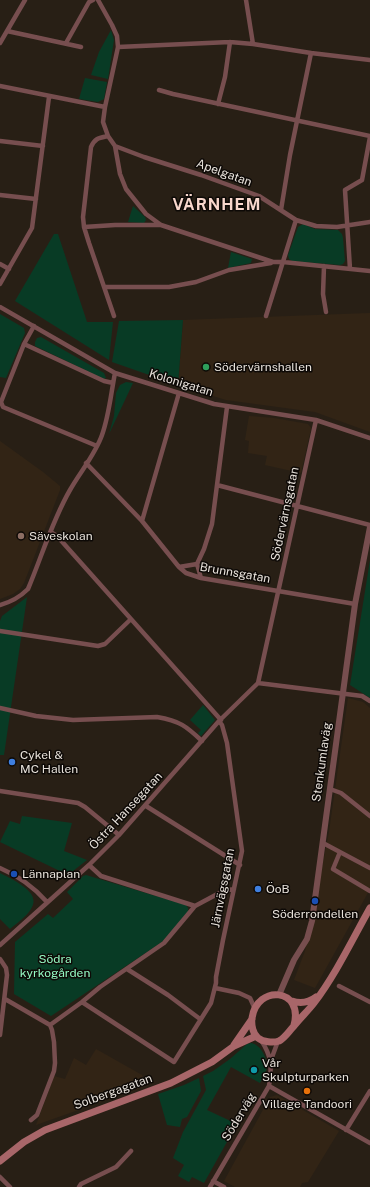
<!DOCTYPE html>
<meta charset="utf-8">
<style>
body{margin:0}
canvas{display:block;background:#281f15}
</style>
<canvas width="370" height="1187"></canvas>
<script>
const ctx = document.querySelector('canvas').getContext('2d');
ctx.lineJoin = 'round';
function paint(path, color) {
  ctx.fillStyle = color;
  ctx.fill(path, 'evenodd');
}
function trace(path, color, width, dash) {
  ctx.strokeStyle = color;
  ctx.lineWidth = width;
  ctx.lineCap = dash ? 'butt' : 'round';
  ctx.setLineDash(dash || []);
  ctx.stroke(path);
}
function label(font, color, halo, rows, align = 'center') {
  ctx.font = font + ' "Public Sans",sans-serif';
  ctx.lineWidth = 3;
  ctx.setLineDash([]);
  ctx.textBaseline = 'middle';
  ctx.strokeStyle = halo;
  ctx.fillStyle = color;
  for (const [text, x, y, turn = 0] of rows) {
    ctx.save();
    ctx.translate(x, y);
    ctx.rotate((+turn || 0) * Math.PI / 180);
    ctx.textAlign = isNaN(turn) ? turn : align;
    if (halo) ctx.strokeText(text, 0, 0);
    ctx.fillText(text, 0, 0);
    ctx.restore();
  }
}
paint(new Path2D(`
 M370,313V432L315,412L226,400L178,385L183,320Z
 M249,416L274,418L308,424L311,428L301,473L265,465L267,456L248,453L249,441L245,440Z
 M0,441L43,472L60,486V490L24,583L20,589L13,594L0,599Z
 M348,698L363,702L370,708V889L315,988L294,980L305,951L329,832Z
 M96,1049L142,1075L146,1086L36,1125L54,1076L65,1079L74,1058L86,1065Z
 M277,1095L339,1131L308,1182L302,1183L300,1187H235L224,1181L270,1097Z`), '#322415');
paint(new Path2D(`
 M111,30L114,40L108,79L91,75L99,52Z
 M85,78L107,82L104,99L98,102L79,99Z
 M133,206L145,217L146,220L144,223L128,222Z
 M303,224L315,229L338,230L342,234L343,238L345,261L343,264L340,265L292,261L289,259L288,255L298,227Z
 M54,234H58L87,322H113L109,360L15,301Z
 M231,252L252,259L251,263L228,268Z
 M0,314L24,328L25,333L6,378L0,377Z
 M183,320L178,385L112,362L119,321Z
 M41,337L104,373L106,378L104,379L35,346V342L37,338Z
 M126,382L133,383L109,434L114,416L116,393L120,385Z
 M370,560V698L350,685Z
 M27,597L4,755H0V621L2,616Z
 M203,705L215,720L201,736L198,733L201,730L190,720Z
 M22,816L72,823L64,851L87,860L68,875L0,842L10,821L20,824Z
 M0,873C11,879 43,892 31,909C26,917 17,923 10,929L0,919Z
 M86,875L186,905L188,908V912L162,942L51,1016L14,994L15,942L48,914L53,918L73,899L67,892L83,876Z
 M251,1043C262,1045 269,1061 266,1071C265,1075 262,1079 260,1083L231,1067L207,1110L237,1124L204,1183L192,1177L189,1182L178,1176L184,1165L173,1158L183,1132L206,1090L203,1076L213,1071L230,1059L247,1044Z
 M199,1078L201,1091L187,1117L182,1119L180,1127L167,1125L158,1094L184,1085Z`), '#083b25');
trace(new Path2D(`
 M98,0L112,25L117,36L118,47L105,107L103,122L108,136L115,146L120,174L126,189L146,214L161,225L273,262H283L370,271
 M246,0L253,44
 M7,31L81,47
 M0,43L25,0
 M66,43L89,2L93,0
 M118,47L230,42L253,44L311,53L370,60
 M0,86L105,107
 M159,90L173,94L370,136
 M218,104L225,77L230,42
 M108,136C99,138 95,138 91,147L83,217L84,227L89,243L114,316
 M0,141L43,146
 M115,146L144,157L201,175L259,196L296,220L316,226L337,227L370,222
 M0,195L36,199
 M281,210L290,155L311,53
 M84,227L115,225H161
 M0,264L9,269
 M324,266L323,294L326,312
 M350,269L345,190L362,180L370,137
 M0,284L32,228L49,97
 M104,287H169L196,282L229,270L271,263
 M0,307L115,373L214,404L316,420L370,438
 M266,316L296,220
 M34,326L24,344L1,402L3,407L97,446
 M24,344L104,381L113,383
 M86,463L142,521L179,567L186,573L201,578L355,604
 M217,485L370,525
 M142,521L179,393
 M51,532L57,536L221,720
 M197,564L204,549L212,524L227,407
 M179,567L197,564L201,578
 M0,605C11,602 20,597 28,589C42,556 52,521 70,490C80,472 95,455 102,435C109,416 111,393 115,373
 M0,631L98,646L105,644L131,619
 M258,683L316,420
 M258,683L362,696L370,701
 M0,708L36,716L73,720L157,717C180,721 186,726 202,741
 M330,789L341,793L370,816
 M0,791L78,803L85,807L119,835
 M146,806L240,865
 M323,843L370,868
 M340,852L333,869L370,891
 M89,865L101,876L195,906
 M0,868C19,876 33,886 47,902
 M0,945L89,865L119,835L219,721L258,683
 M0,959L6,968L7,975L0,1035
 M127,969L168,995L200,1019
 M339,986L370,1002
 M215,988L239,993L250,998L255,1009
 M5,999L50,1025
 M82,1002L174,1062L211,1003L216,983V977L223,940L242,851L227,743L222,725L219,721
 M50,1025L82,1002L100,987L164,943L195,906L223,891L234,889
 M271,1060L278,1041
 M269,1086L370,1143
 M31,1120L37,1115L54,1071L55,1063L54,1042L52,1030L50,1025
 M346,1130L370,1091
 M0,1177L10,1187
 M213,1181L224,1187
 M79,1187L81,1184L116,1167L131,1151
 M210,1187L269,1086C272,1066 272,1057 261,1040`), '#774e4f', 4.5);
trace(new Path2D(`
 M279,995L294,960L307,939L312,921L355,604L370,527`), '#774e4f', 6);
trace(new Path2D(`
 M292,1001C301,1004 308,1003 316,997
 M294,1025C304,988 257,984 252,1018C251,1025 253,1034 258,1038C263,1042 273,1043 279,1041C285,1038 289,1031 294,1026C300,1018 308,1011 314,1003C336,974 352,940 370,908
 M234,1045L252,1019
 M0,1161L24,1142L45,1130L171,1083L212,1062L234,1046L256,1036`), '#a86669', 7);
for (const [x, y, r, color] of [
 [206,367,4,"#2e9e5b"],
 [21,536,4,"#8d6e63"],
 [12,762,4,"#3f7fe0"],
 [14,874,4,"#1a4fb4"],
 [258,889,4,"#3f7fe0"],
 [315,901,4,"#1a4fb4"],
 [254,1070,4,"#0f9aa8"],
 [307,1091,4,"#e8710a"]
]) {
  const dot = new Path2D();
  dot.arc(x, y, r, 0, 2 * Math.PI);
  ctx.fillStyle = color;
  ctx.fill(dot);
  trace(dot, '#0d0906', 1.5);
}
label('12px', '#e7e1da', '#0d0906', [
 ["Apelgatan",224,173,20],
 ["Kolonigatan",181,383,17],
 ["Södervärnsgatan",285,514,-78],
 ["Brunnsgatan",235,573,10],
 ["Stenkumlaväg",322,762,-82],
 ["Östra Hansegatan",126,811,-47],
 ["Järnvägsgatan",223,888,-79],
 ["Solbergagatan",113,1092,-20],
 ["Söderväg",239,1117,-59]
]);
label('12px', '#e7e1da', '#0d0906', [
 ["Södervärnshallen",214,367],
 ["Säveskolan",29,536],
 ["Cykel &",20,755],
 ["MC Hallen",20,769],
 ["Lännaplan",22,874],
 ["ÖoB",266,889],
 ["Söderrondellen",315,914,"center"],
 ["Vår",262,1063],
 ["Skulpturparken",262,1077],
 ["Village Tandoori",307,1104,"center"]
], 'left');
label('12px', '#94fac3', '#0d0906', [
 ["Södra",55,959],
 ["kyrkogården",55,973]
]);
ctx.letterSpacing = '1px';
label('bold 16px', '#f8d7cc', '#0d0906', [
 ["VÄRNHEM",217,205]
]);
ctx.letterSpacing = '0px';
</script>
